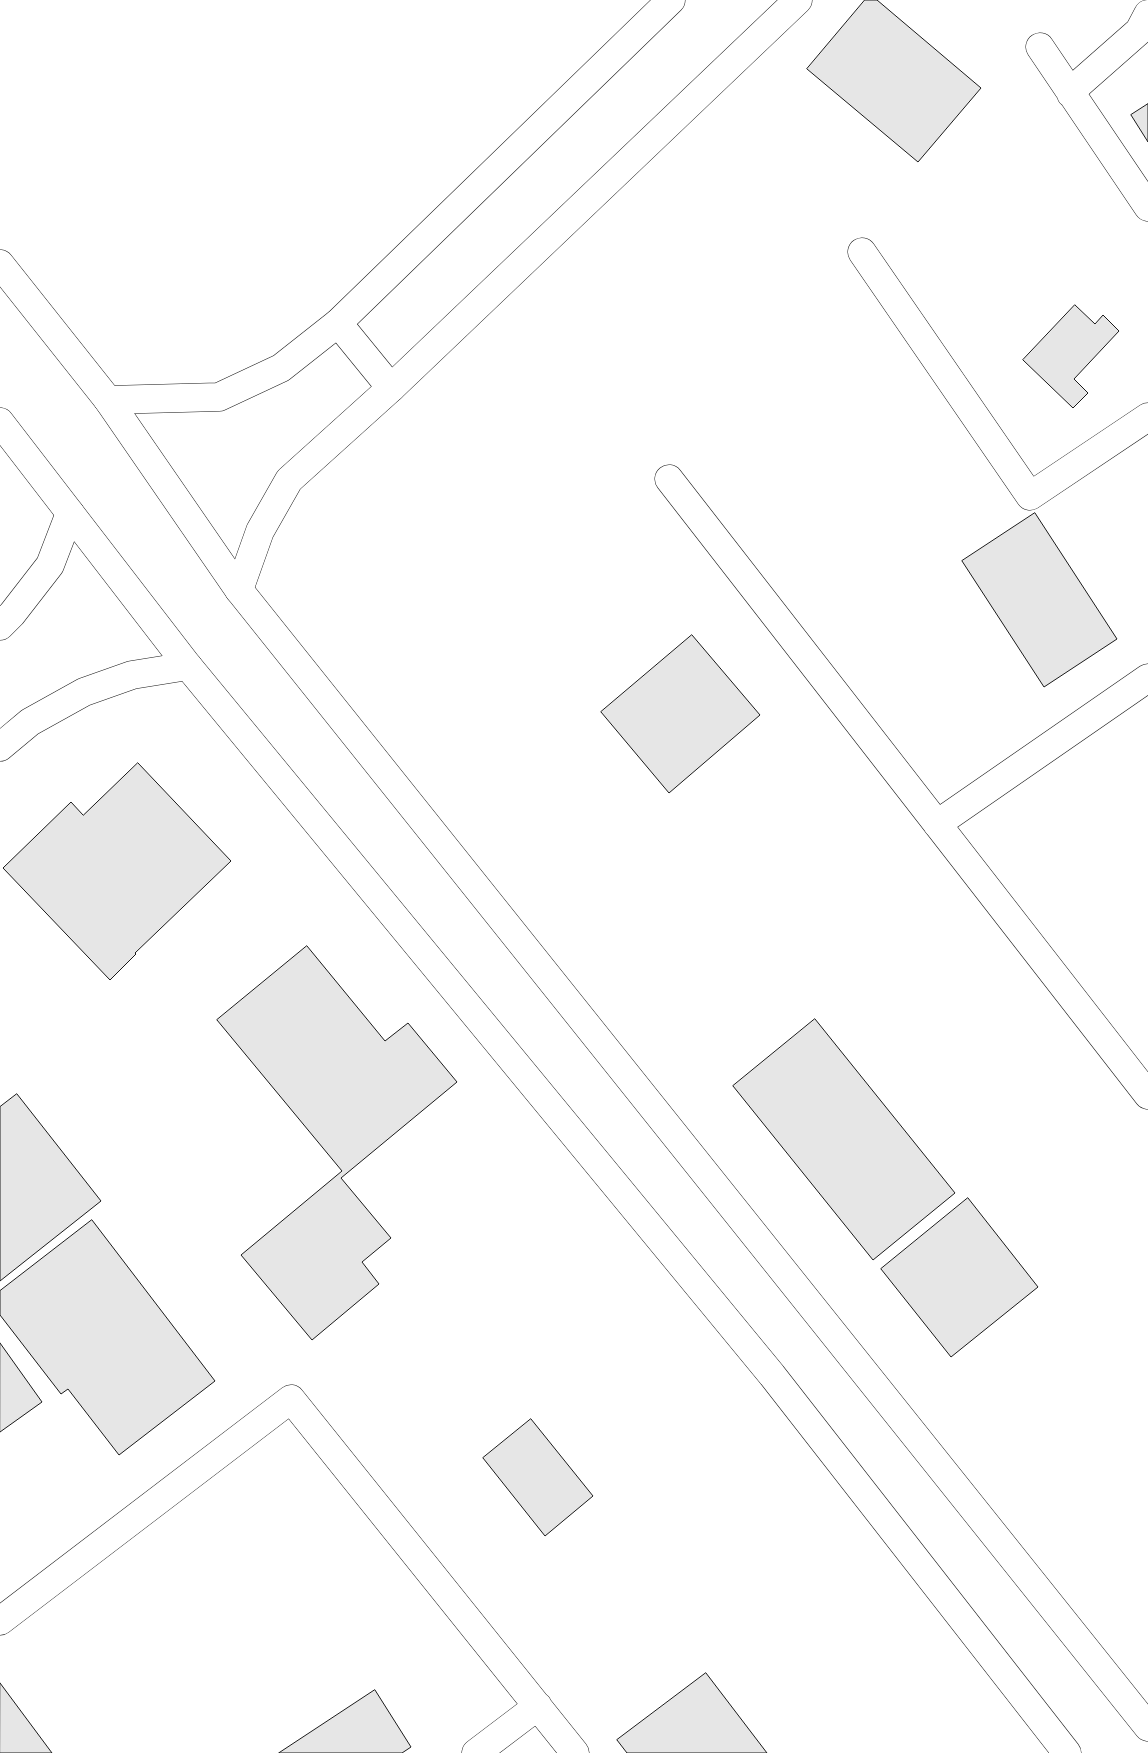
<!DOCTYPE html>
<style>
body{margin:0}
canvas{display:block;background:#fff}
</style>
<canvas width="1148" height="1753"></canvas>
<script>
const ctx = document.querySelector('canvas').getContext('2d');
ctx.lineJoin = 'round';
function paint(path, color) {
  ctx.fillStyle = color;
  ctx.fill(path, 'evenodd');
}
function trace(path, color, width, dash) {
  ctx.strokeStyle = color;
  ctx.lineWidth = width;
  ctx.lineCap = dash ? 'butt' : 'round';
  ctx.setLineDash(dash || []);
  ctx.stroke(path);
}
const building = new Path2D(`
 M865,0H877L981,88L918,162L807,69Z
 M1148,104V142L1131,115Z
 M1075,305L1095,324L1103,315L1119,331L1074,379L1088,393L1073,408L1023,360Z
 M1035,513L1117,639L1044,687L962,561Z
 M692,635L760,715L669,793L601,712Z
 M138,763L231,861L135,953L136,954L110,980L3,868L71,802L83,815Z
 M307,946L385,1041L408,1023L457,1082L341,1178L391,1238L362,1262L379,1284L312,1340L241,1255L342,1171L217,1020Z
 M815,1019L955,1193L873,1260L733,1086Z
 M17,1094L101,1201L0,1281V1107Z
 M968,1198L1038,1287L951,1357L881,1269Z
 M92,1220L215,1381L119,1455L68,1389L61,1394L0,1315V1291Z
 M0,1343L42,1402L0,1432Z
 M531,1419L593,1496L545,1536L483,1458Z
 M706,1673L767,1753H627L617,1740Z
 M0,1683L52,1753H0Z
 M375,1690L411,1747L402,1753H279Z`);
paint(building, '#e6e6e6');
trace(building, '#1a1a1a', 1);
const minor = new Path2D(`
 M1040,47L1148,207
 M1071,94L1080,83L1139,31L1148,14
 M862,252L1030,496L1148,417
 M669,479L1148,1095
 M937,824L1148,678
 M0,1621L291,1399L575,1753
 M476,1753L538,1706`);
const tertiary = new Path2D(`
 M0,264L108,400L239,590L1148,1727
 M338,323L391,388
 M0,422L188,666L772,1375L1067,1753`);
const secondary = new Path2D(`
 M108,400L219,397L281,368L338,323L671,0
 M239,590L260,531L289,480L391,388L798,0
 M0,626L12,614L50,565L70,513
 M0,747L30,722L84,692L132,675L188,666`);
trace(minor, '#1a1a1a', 29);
trace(tertiary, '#1a1a1a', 29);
trace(secondary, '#1a1a1a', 29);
trace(minor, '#fff', 28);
trace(tertiary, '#fff', 28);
trace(secondary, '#fff', 28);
</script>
